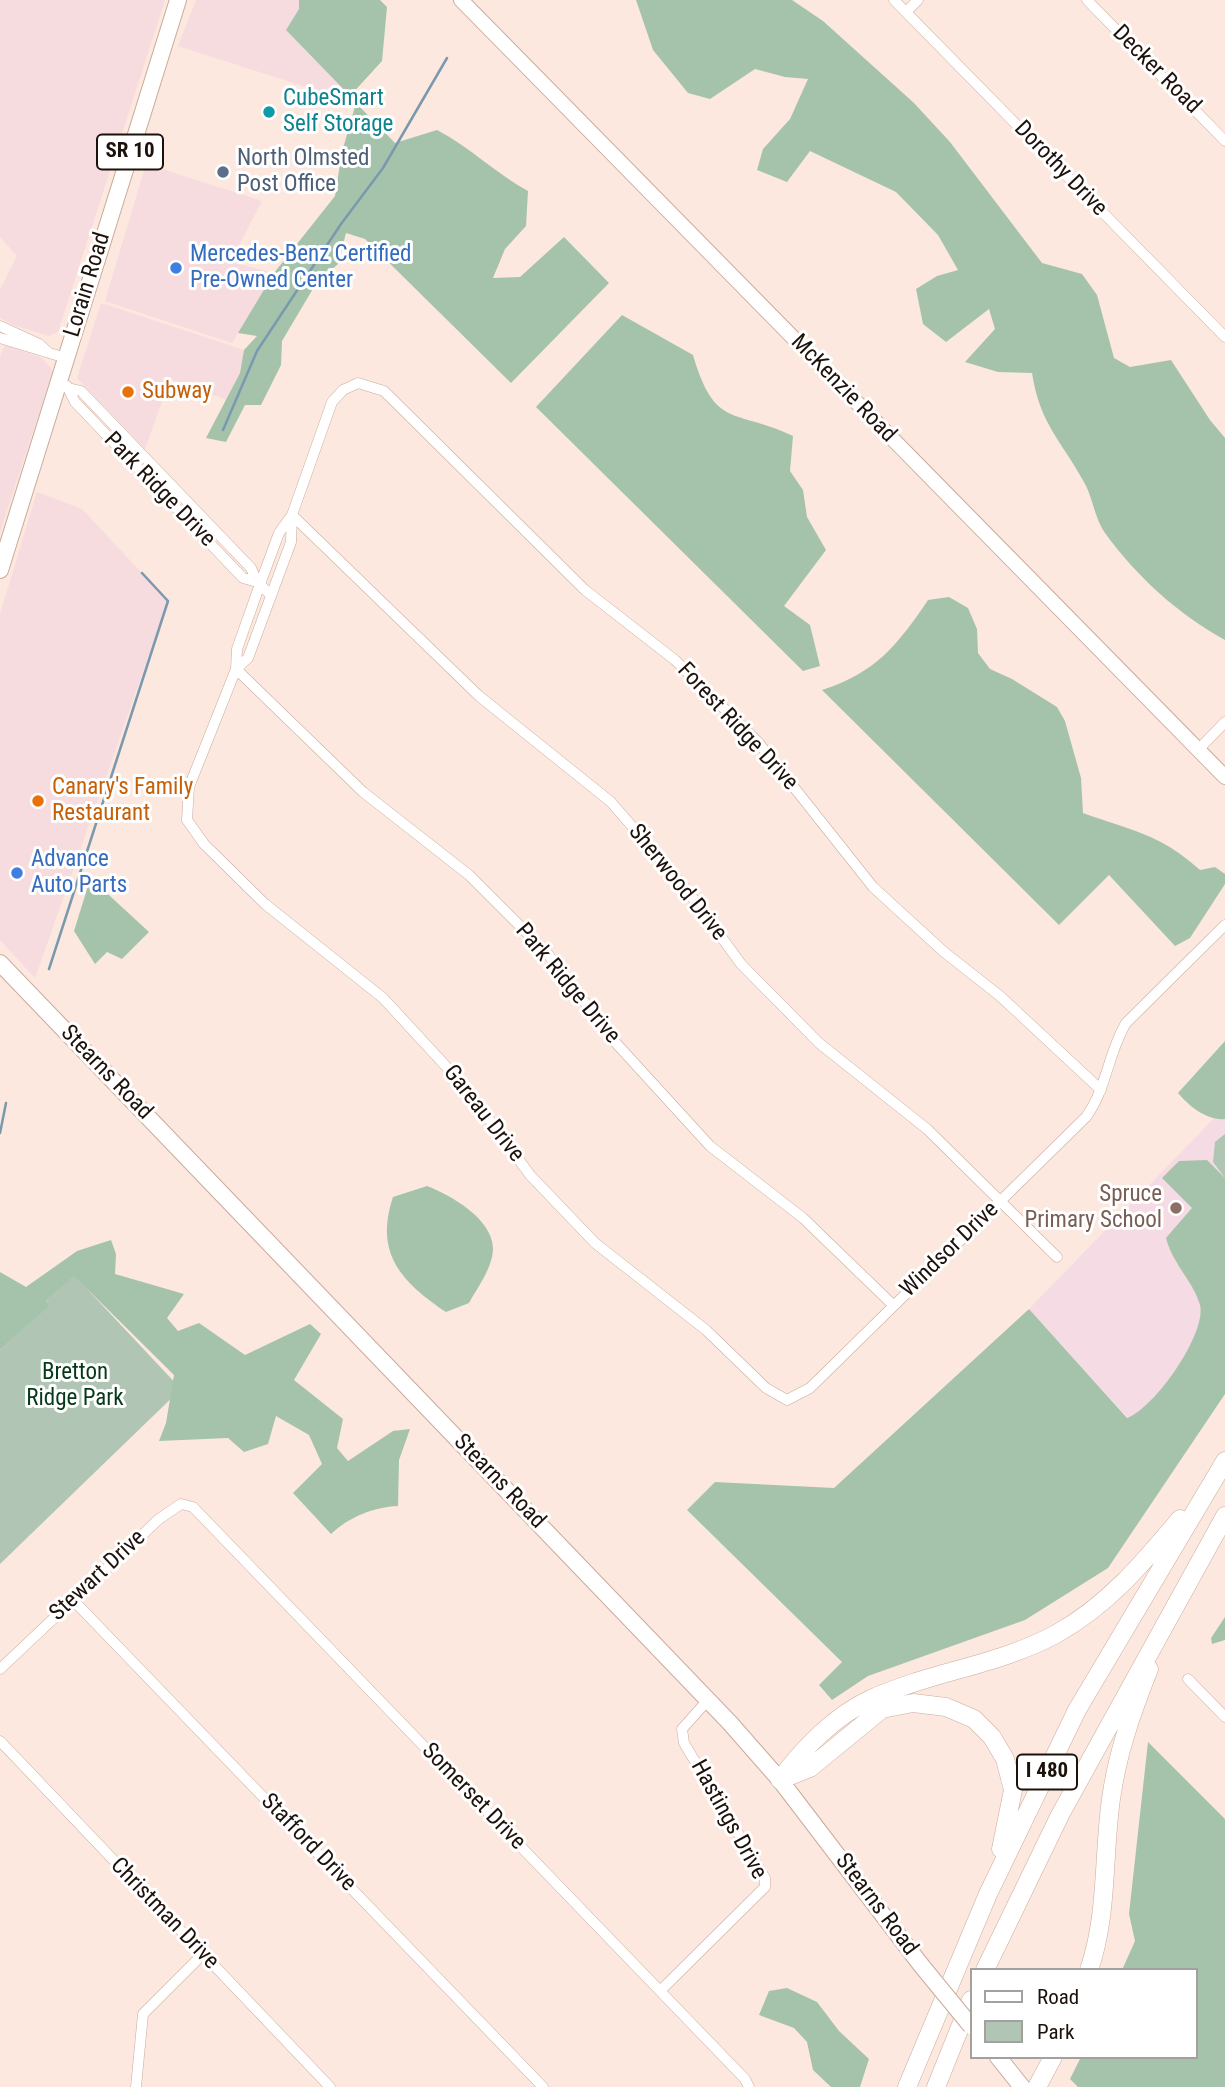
<!DOCTYPE html>
<style>
body{margin:0}
#map{position:relative;width:1225px;height:2087px;overflow:hidden;background:#fce8de;font-family:"Roboto Condensed",sans-serif}
canvas{display:block}
.legend{position:absolute;left:970px;top:1968px;width:228px;height:91px;box-sizing:border-box;background:#fff;border:2px solid #a4a09d;margin:0;padding:9px 12px;list-style:none;font-size:21px;color:#1c110b}
.legend li{display:flex;align-items:center;gap:14px;height:35px}
.legend b{width:35px;border:2px solid #a4a09d}
</style>
<div id="map">
<canvas width="1225" height="2087"></canvas>
<ul class="legend">
<li><b style="height:9px;background:#fff"></b>Road</li>
<li><b style="height:19px;background:#b0c5b4"></b>Park</li>
</ul>
</div>
<script>
const c = document.querySelector('canvas').getContext('2d');
c.lineJoin = 'round';
function fillPath(path, color) {
  c.fillStyle = color;
  c.fill(path, 'evenodd');
}
function stroke(path, color, width, dash) {
  c.strokeStyle = color;
  c.lineWidth = width;
  c.lineCap = dash ? 'butt' : 'round';
  c.setLineDash(dash || []);
  c.stroke(path);
}
function write(font, color, halo, rows, align = 'center') {
  c.font = font + ' "Roboto Condensed",sans-serif';
  c.lineWidth = 6;
  c.setLineDash([]);
  c.textBaseline = 'middle';
  c.strokeStyle = halo;
  c.fillStyle = color;
  for (const [text, x, y, turn = 0] of rows) {
    c.save();
    c.translate(x, y);
    c.rotate((+turn || 0) * Math.PI / 180);
    c.textAlign = isNaN(turn) ? turn : align;
    if (halo) c.strokeText(text, 0, 0);
    c.fillText(text, 0, 0);
    c.restore();
  }
}
fillPath(new Path2D(`
 M0,0H165L58,332L49,336L13,325L0,318V290L17,256L0,237Z
 M196,0H299V9L286,30L356,103L178,46Z
 M146,164L262,201L230,262L274,273L232,343L105,301Z
 M101,303L244,350L240,373L227,400L170,379L145,449L77,378Z
 M5,345L42,358L53,371L0,532V356Z
 M37,492L82,509L168,601L35,978L0,940V614Z`), '#f6dbdf');
fillPath(new Path2D(`
 M1225,1107V1335L1147,1439L1029,1309Z`), '#f4dbe4');
fillPath(new Path2D(`
 M1225,1134V1178L1213,1162L1215,1142Z
 M74,1275L181,1389L0,1564V1350L48,1306L46,1301Z`), '#b0c5b4');
fillPath(new Path2D(`
 M299,0H380L387,7L382,61L350,96L286,30L299,9Z
 M636,0H792L823,21L914,103L950,142L1042,263L1082,274L1097,295L1114,358L1130,367L1171,360L1210,420L1225,438V640C1178,614 1137,577 1105,533C1095,519 1093,499 1085,484C1062,441 1040,425 1032,373L998,372L965,362L995,329L989,309L946,342L923,324L916,289L937,276L958,270L938,235L896,192L810,151L787,182L757,170L763,149L790,119L808,79L785,77L755,69L710,99L688,93L653,50Z
 M356,103L395,143L437,130C470,147 495,173 528,191L526,226L505,249L493,278L520,277L564,237L609,283L511,383L365,239L346,233L338,264L317,282L282,341L281,365L261,405H245L226,442L206,438L240,373L244,350L257,336L238,333L274,273L335,196L342,152Z
 M622,315L693,355C715,430 734,408 793,436L790,471L803,490L807,517L826,550L784,606L810,625L820,666L803,671L536,407Z
 M949,597L968,608L977,629L978,653L990,669L1012,679L1057,707L1065,721L1081,778L1083,813C1132,831 1159,833 1200,870L1215,867L1225,874V884L1190,938L1175,946L1109,875L1059,925L822,690C875,673 897,646 928,600Z
 M97,884L149,932L122,959L107,952L95,964L74,931L88,886Z
 M1225,1041V1119C1207,1121 1189,1106 1178,1093Z
 M1207,1160L1225,1178V1394L1108,1568L1025,1620L868,1676L832,1700L819,1685L842,1662L687,1510L715,1482L834,1488L1029,1309L1127,1418C1155,1408 1207,1333 1200,1305C1194,1282 1173,1265 1166,1238L1192,1208L1162,1178L1179,1161Z
 M427,1186C450,1195 492,1218 493,1248C493,1267 478,1287 469,1303L446,1312C402,1282 374,1254 393,1197Z
 M111,1240L116,1254L115,1274L184,1294L167,1318L178,1331L199,1323L245,1355L310,1324L321,1334L294,1380L343,1419L337,1448L348,1461L393,1431L410,1429L399,1460L398,1506C374,1507 349,1517 331,1534L293,1493L322,1464L309,1435L276,1416L268,1444L244,1452L228,1438L159,1441L166,1423L174,1375L74,1276L46,1301L49,1306L0,1350V1272L26,1287L77,1251Z
 M1225,1617V1640L1212,1644L1211,1638Z
 M1148,1742L1225,1819V2087H1078L1070,2079L1081,2057H1195V1970H1122L1135,1941L1129,1914Z
 M787,1988L817,2002L839,2031L869,2059L860,2087H831L813,2070L807,2042L794,2028L759,2015L769,1991Z`), '#a5c3ab');
stroke(new Path2D(`
 M223,430L257,351L341,224L383,168L447,58
 M49,969L168,601L142,573
 M0,1133L6,1103`), '#7a99ae', 2.5);
const street = new Path2D(`
 M894,0L1225,337
 M1087,0L1225,141
 M906,12L918,0
 M0,326L39,344L48,352
 M0,338L66,358
 M67,386L75,402L243,578L257,582
 M68,388L81,391L251,568L257,582L271,595
 M292,515L479,696L611,802L686,889L741,964L819,1043L927,1129L1057,1257
 M236,669L363,792L469,875L547,953L615,1042L710,1146L803,1218L893,1305
 M236,669L248,658L291,542L292,516
 M1199,749L1225,722
 M1101,1090L1000,996L944,952L873,887L758,742L675,660L585,590L384,391L358,383L343,390L332,402L292,515L279,533L259,587L237,649L236,669L189,787L187,820L204,844L265,904L383,998L466,1088L530,1175L595,1243L706,1330L766,1388L787,1400L810,1388L1086,1117C1107,1088 1108,1053 1126,1023L1225,925
 M73,1600L543,2087
 M0,1669L159,1519L181,1504L193,1507L745,2079L749,2087
 M1188,1679L1225,1717
 M0,1741L330,2087
 M660,1991L765,1887V1878L684,1743L682,1729L708,1700
 M136,2087L143,2014L203,1954`);
const secondary = new Path2D(`
 M461,0L1225,777`);
const primary = new Path2D(`
 M0,570L178,0
 M0,963L730,1723L780,1780L921,1965
 M998,2057L1022,2087`);
const highway = new Path2D(`
 M780,1780C802,1749 836,1715 871,1699C930,1672 999,1665 1056,1634C1107,1606 1143,1563 1180,1519
 M780,1780L810,1768L882,1709L913,1703L946,1707L974,1719L992,1737L1005,1759L1013,1790L1001,1849
 M985,1970L1060,1815L1225,1516
 M1089,1970C1108,1915 1103,1855 1111,1799C1117,1754 1132,1712 1149,1669
 M907,2087L988,1894L1077,1710L1225,1461
 M936,2087L971,2000
 M1037,2087L1053,2057`);
stroke(street, '#caab9b', 11);
stroke(secondary, '#caab9b', 16);
stroke(primary, '#caab9b', 18);
stroke(highway, '#caab9b', 19);
stroke(street, '#fff', 10);
stroke(secondary, '#fff', 14);
stroke(primary, '#fff', 16);
stroke(highway, '#fff', 18);
const primaryBridge = new Path2D(`
 M921,1965L971,2026`);
stroke(primaryBridge, '#caab9b', 18, []);
stroke(primaryBridge, '#fff', 16);
for (const [x, y, r, color] of [
 [269,112,7,"#0f9aa8"],
 [223,172,7,"#5c6f8a"],
 [176,268,7,"#3f7fe0"],
 [128,392,7,"#e8710a"],
 [38,801,7,"#e8710a"],
 [17,873,7,"#3f7fe0"],
 [1176,1208,7,"#8d6e63"]
]) {
  const dot = new Path2D();
  dot.arc(x, y, r, 0, 2 * Math.PI);
  c.fillStyle = color;
  c.fill(dot);
  stroke(dot, '#fff', 2.5);
}
for (const [x, y, w] of [
 [130,152,66],
 [1047,1772,60]
]) {
  const box = new Path2D();
  box.roundRect(x - w / 2, y - 17.5, w, 35, 5);
  c.fillStyle = '#fff';
  c.fill(box);
  stroke(box, '#1c110b', 2);
}
write('bold 21px', '#1c110b', null, [
 ["SR 10",130,152],
 ["I 480",1047,1772]
]);
write('23px', '#1c110b', '#fff', [
 ["Decker Road",1156,70,45],
 ["Dorothy Drive",1060,169,46],
 ["Lorain Road",88,285,-73],
 ["McKenzie Road",843,389,46],
 ["Park Ridge Drive",159,490,46],
 ["Forest Ridge Drive",737,727,47],
 ["Sherwood Drive",677,883,51],
 ["Park Ridge Drive",567,984,50],
 ["Stearns Road",106,1073,46],
 ["Gareau Drive",483,1114,52],
 ["Windsor Drive",950,1250,-44],
 ["Stearns Road",499,1482,46],
 ["Stewart Drive",98,1576,-43],
 ["Somerset Drive",473,1797,46],
 ["Hastings Drive",728,1820,61],
 ["Stafford Drive",308,1843,46],
 ["Stearns Road",876,1905,53],
 ["Christman Drive",164,1914,46]
]);
write('23px', '#0d838f', '#fff', [
 ["CubeSmart",283,99],
 ["Self Storage",283,125]
], 'left');
write('23px', '#4e5e75', '#fff', [
 ["North Olmsted",237,159],
 ["Post Office",237,185]
], 'left');
write('23px', '#366cbe', '#fff', [
 ["Mercedes-Benz Certified",190,255],
 ["Pre-Owned Center",190,281],
 ["Advance",31,860],
 ["Auto Parts",31,886]
], 'left');
write('23px', '#c56008', '#fff', [
 ["Subway",142,392],
 ["Canary's Family",52,788],
 ["Restaurant",52,814]
], 'left');
write('23px', '#785e54', '#fff', [
 ["Spruce",1162,1195],
 ["Primary School",1162,1221]
], 'right');
write('23px', '#053919', '#fff', [
 ["Bretton",75,1373],
 ["Ridge Park",75,1399]
]);
</script>
